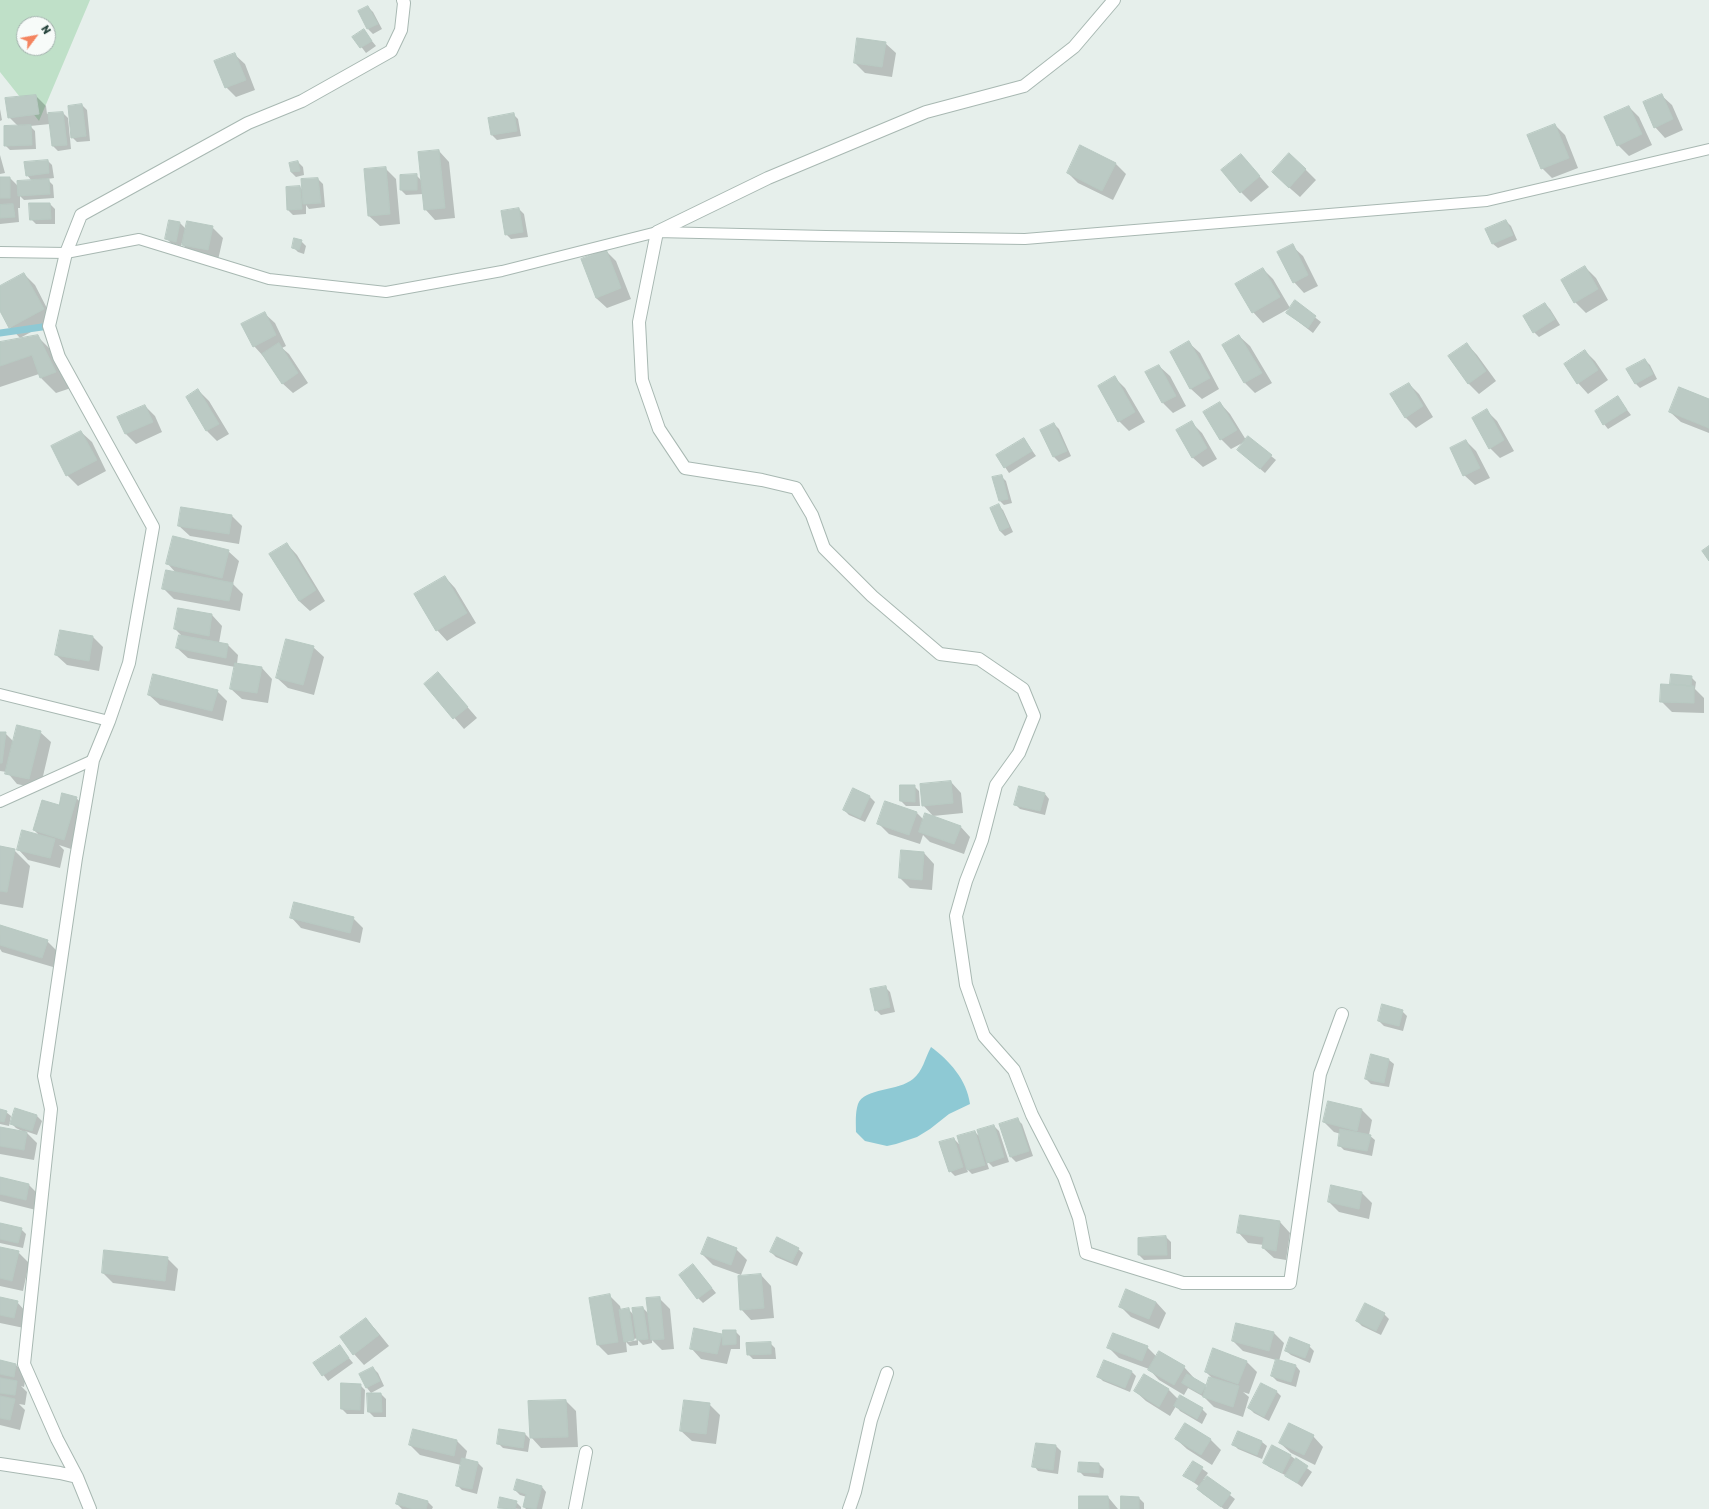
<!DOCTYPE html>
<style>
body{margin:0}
#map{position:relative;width:1709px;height:1509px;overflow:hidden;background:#e6efeb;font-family:Rubik,sans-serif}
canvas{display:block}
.north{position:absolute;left:16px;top:16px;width:40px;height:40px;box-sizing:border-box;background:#f7fbf9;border:1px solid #a3b1ad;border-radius:50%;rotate:58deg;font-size:11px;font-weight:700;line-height:16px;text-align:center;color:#24423a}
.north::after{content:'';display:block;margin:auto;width:14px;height:18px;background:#f4845f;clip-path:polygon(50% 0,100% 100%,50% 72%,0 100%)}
</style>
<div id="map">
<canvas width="1709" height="1509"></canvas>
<div class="north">N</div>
</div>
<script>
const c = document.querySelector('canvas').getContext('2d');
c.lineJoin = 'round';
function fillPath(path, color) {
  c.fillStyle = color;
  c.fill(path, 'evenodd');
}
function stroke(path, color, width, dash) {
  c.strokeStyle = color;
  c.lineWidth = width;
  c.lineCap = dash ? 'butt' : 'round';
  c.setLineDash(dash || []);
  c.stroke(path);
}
fillPath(new Path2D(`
 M0,0H90L39,121L0,72ZM24,24H48V48H24Z`), '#bfe0c8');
fillPath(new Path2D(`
 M931,1047C949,1060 967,1080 970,1104L949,1114L930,1129L917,1137L896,1144L887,1146L865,1141L856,1132C856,1123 855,1113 858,1104C864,1088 899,1091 913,1079C923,1071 925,1058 931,1047Z`), '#8ec9d4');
fillPath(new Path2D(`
 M368,7L373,12L382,29L373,34L368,29Z
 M363,30L376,46L366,53L354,37Z
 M885,43L896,53L892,77L865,73L855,63Z
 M234,54L245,64L255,90L236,97L226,87Z
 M1661,95L1672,105L1683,130L1665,138L1655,127Z
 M36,96L46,106L47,114L63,113L68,118L71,149L58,151L53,146L50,124L30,126L35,131L36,149L10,150L5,145L18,126L9,117Z
 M82,105L87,110L90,141L77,142L72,137Z
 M1629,107L1639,117L1652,145L1629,156L1618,145Z
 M0,109L2,120L0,121Z
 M513,114L518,119L521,136L497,140L492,135Z
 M1555,125L1565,135L1578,168L1552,178L1542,168Z
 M439,151L449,162L455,218L435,220L425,209L423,194L406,195L401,190L416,175L422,181Z
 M0,155L5,173L0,174Z
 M1241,155L1269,187L1251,202L1241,192Z
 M48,161L52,165L54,178L47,179L53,185L54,198L24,200L20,196V208H18L19,222L0,224V178H10L19,187L32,181L27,175Z
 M298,162L303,167L304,175L296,177L291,172Z
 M1116,164L1126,174L1113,200L1078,183L1068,173Z
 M385,168L396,179L400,224L380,226L369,216L365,170Z
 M1305,169L1316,180L1300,197L1284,183Z
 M318,179L323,184L325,207L309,209L306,205V214L293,215L288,210L287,188L300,187L303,190Z
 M50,204L55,209V224H36L31,219Z
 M519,209L524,214L528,237L511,239L506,234Z
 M1506,221L1511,226L1517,240L1498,248L1493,244Z
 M180,223L186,229L212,227L223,238L218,260L193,255L181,243V246L171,243L166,238Z
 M301,241L306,246L304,254L298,252L293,247Z
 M1292,246L1303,256L1318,286L1304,293L1294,282Z
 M606,251L616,261L631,299L607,308L596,298Z
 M1585,267L1596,278L1608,300L1586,313L1575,302Z
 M1263,269L1273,279L1290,308L1263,323L1253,312L1236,284Z
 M24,274L35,285L53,320L20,338L10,327L0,309V287Z
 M1295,302L1321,322L1313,333L1287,313Z
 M1545,304L1550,309L1560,325L1539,337L1534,332Z
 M264,313L275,323L286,346L282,348L289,354L308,383L293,393L282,383L264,357L254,346Z
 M37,336L53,352L71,388L56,393L40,377L39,374L0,387V343Z
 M1239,336L1250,346L1272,383L1255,393L1245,383L1223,346Z
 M1189,343L1200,353L1219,389L1202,399L1191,389L1171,353Z
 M1467,344L1477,355L1496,381L1479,394L1468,383Z
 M1585,351L1595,361L1608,380L1588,394L1578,383L1565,364Z
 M1645,360L1650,365L1657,379L1640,388L1636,384Z
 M1159,366L1170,376L1186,406L1173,413L1163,403Z
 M1114,377L1125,388L1145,422L1129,431L1119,421Z
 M1409,384L1419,394L1433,417L1416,428L1405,417Z
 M198,390L209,401L229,434L217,441L207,431L187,397Z
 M1618,398L1631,415L1608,429L1604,424Z
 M1709,400V433L1681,422L1670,412Z
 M1220,403L1230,414L1246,440L1271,456L1276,460L1265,473L1238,450L1246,441L1231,449L1221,439Z
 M145,406L155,416L162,432L136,444L125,433Z
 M1487,411L1497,421L1514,451L1500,458L1490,448Z
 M1191,422L1202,433L1217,459L1203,467L1192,457Z
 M1054,424L1059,429L1071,456L1059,462L1054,457L1041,430Z
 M81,432L92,442L106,471L78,486L67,475Z
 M1024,439L1036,456L1009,473L997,455Z
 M1466,441L1476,451L1490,478L1475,485L1464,475Z
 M1001,476L1006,481L1012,503L1004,505L999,500Z
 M998,505L1003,510L1013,532L1005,536L1000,531L991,509Z
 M231,515L242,526L239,544L190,536L179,526Z
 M287,544L297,555L325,601L310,611L299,601Z
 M228,551L239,561L233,584L243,594L240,611L174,599L164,589L177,574L167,563Z
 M445,577L455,588L476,623L447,641L437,630L416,595Z
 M179,609L212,615L222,626L219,643L228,645L238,655L237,664L262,668L272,679L268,703L242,699L231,689L235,667L188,658L177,648L183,637L175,629Z
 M93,637L103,647L99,671L67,665L56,655Z
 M313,647L324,657L314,695L288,688L277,678Z
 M438,673L477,718L464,729L425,684Z
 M1691,677L1696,682L1695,689L1704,698V713L1672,712L1661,701L1674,686L1671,683Z
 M217,691L227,701L223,721L160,705L149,695Z
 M40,732L51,742L40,789L17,784L7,772L0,771V733H5L14,742Z
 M951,782L961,793L963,813L933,816L923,805Z
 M914,786L919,791L920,806H906L901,801Z
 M853,790L870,797L875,802L865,822L849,815L844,810Z
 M1045,794L1049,799L1045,815L1020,809L1015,804Z
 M76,798L87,808L74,850L59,845L64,850L60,868L28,860L18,849L40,836L34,830L59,806Z
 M917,813L924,820L960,826L970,837L964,854L930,842L923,835L920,844L889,834L879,824Z
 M0,847L14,850L30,866L23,908L0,904Z
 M924,853L934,864L932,890L910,888L900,878Z
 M291,917L353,918L363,928L360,943L301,928Z
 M0,926L47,941L58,952L53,967L2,952L0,949Z
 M885,987L890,992L895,1012L881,1015L876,1010Z
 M1402,1011L1407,1016L1403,1031L1384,1026L1379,1021Z
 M1389,1060L1394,1064L1389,1087L1371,1084L1366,1079Z
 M1328,1102L1362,1110L1372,1120L1369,1135L1375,1140L1372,1156L1344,1150L1339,1145L1341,1134L1334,1132L1324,1122Z
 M16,1109L37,1116L42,1121L37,1135L25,1131L37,1143L34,1160L0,1154V1128L24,1132L16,1128L11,1123Z
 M0,1110L6,1112L11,1116L9,1126L0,1124Z
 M1017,1119L1022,1124L1033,1156L1016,1162L1011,1157Z
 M994,1126L999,1131L1009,1162L993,1167L986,1160L989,1169L972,1174L966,1168L968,1172L955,1176L950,1171L954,1139L961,1146L975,1132L980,1137Z
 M0,1178L29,1185L39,1195L36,1210L0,1201Z
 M1332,1186L1362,1193L1372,1203L1369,1219L1339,1212L1329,1202Z
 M1280,1222L1290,1233L1286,1260L1274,1258L1263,1248L1264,1245L1248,1243L1238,1232Z
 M0,1224L21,1229L26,1234L23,1248L0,1243Z
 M1166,1237L1171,1242V1259L1144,1260L1139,1255Z
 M0,1248L18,1252L29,1263L23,1291L0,1286Z
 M736,1249L747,1260L741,1275L713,1265L702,1254Z
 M798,1249L803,1253L797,1266L776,1257L771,1252Z
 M167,1258L178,1269L175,1291L113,1283L103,1273Z
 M698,1271L716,1293L703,1303L698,1298Z
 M761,1275L771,1286L774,1318L751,1320L741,1309Z
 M609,1295L620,1306L621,1310L628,1309L635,1316L643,1308L649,1314L659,1298L670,1309L674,1349L662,1350L652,1340V1343L643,1345L638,1340L639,1338L628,1340V1342L638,1340V1345L630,1346L626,1342L627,1352L608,1355L598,1345Z
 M0,1298L17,1302L27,1313L24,1328L0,1323Z
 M1156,1302L1166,1313L1159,1329L1131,1317L1120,1306Z
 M1384,1314L1389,1319L1381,1335L1362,1326L1357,1321Z
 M366,1319L376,1330L389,1346L364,1365L354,1354Z
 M735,1331L740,1336V1349H731L727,1364L701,1359L691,1348L721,1335L724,1338Z
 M1274,1333L1284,1343L1279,1361L1296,1366L1300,1371L1296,1387L1277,1381L1272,1376L1276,1360L1243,1351L1233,1341Z
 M770,1343L775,1348L776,1359H753L748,1354Z
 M1309,1346L1314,1351L1310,1363L1291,1355L1286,1351Z
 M340,1347L353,1363L328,1381L315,1364Z
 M1108,1347H1147L1157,1357L1184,1367L1194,1378L1193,1379L1207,1388L1213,1379L1206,1372L1246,1361L1257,1372L1249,1394L1243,1392L1249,1397L1243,1417L1214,1407L1204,1397L1188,1388L1184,1395L1159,1380L1149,1369L1119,1358Z
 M0,1361L16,1365L26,1375L24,1387L21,1386L27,1392L25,1405L19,1404L25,1410L20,1430L0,1425Z
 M373,1368L378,1373L384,1386L371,1393L367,1388L360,1375Z
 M1131,1371L1136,1376L1130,1392L1103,1381L1098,1376Z
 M1144,1375L1169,1390L1179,1400L1202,1409L1207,1414L1202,1424L1180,1411L1176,1406L1170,1416L1146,1401L1135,1391Z
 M360,1385L365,1390L364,1414H347L342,1409Z
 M1276,1391L1281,1396L1269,1421L1254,1413L1249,1408Z
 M368,1394H381L386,1399V1417H374L369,1412Z
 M566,1401L576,1411L578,1447L541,1448L531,1437L529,1402Z
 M709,1404L720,1415L716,1444L692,1441L681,1431Z
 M1186,1424L1211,1440L1221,1450L1212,1465L1187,1449L1176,1439Z
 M414,1430L457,1441L467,1451L465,1460L478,1463L483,1468L477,1494L462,1490L457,1485L461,1465L420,1455L410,1445Z
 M525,1434L530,1439L528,1452L503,1448L498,1443Z
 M1313,1436L1323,1447L1315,1465L1291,1453L1280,1443Z
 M1262,1442L1267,1446L1262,1459L1238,1449L1233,1444Z
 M1037,1444L1056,1446L1061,1451L1058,1474L1038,1471L1034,1466Z
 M1273,1446L1291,1456L1312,1472L1302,1487L1287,1476L1269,1467L1264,1462Z
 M1193,1462L1208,1473L1203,1480H1205L1207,1477L1235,1499L1228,1509H1224L1203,1494L1198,1489L1200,1487L1185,1476Z
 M1099,1464L1104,1469L1103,1478L1084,1476L1079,1471Z
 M542,1487L546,1492L542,1509H526L524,1507L527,1497L520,1495L515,1490Z
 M1108,1497L1118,1509H1080Z
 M1139,1498L1144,1503V1509H1122Z
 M428,1502L433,1507L432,1509H402L397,1504Z
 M516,1502L521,1507V1509L499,1508Z`), '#0003');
stroke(new Path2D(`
 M0,333L49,326`), '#8ec9d4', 7);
const building = new Path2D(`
 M368,6L378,24L367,29L358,11Z
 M364,29L372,41L360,48L352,37Z
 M857,38L886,42L882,67L854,63Z
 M235,53L246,80L225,88L214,61Z
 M1662,94L1673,119L1654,128L1643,102Z
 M36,95L39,114L8,118L5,98Z
 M82,104L86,136L71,138L68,106Z
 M1629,106L1642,134L1617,146L1604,117Z
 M63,112L67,145L52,146L48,113Z
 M514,113L517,131L491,135L488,118Z
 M1555,124L1569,158L1541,169L1527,135Z
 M31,125L32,145L4,146V126Z
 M1080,145L1116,163L1102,191L1067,173Z
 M439,150L445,208L424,210L418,152Z
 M1289,153L1306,169L1289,188L1272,172Z
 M1241,154L1260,176L1240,193L1221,170Z
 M48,160L49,173L26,176L24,162Z
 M298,161L300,171L291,172L289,163Z
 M386,167L390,214L368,216L364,169Z
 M417,174V190H400V175Z
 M0,177H10V198H0Z
 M318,178L321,203L303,204L301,179Z
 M49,179L50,194L18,196L17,181Z
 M300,186L302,209L287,210L286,187Z
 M29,203H50L51,219L30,220Z
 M13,204L15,217L0,218V205Z
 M519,208L523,232L505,235L501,211Z
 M169,220L180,222L176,242L165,239Z
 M1506,220L1513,235L1492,244L1485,229Z
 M187,221L213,226L208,250L182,245Z
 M294,238L302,240L299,250L292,248Z
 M1293,244L1308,275L1293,283L1277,252Z
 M606,249L621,288L596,298L581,259Z
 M1585,266L1598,289L1574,303L1561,280Z
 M1263,268L1280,297L1252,313L1235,284Z
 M24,273L44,309L9,328L0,311V286Z
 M1295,300L1316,316L1308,328L1286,313Z
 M1545,303L1555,319L1533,333L1523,316Z
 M265,312L276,335L253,347L241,324Z
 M38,335L56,372L40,378L32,355L0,366V342Z
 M1239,335L1262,373L1244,383L1222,345Z
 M1189,341L1210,378L1190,389L1170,352Z
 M279,343L298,373L282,384L262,354Z
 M1467,343L1486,371L1468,384L1448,356Z
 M1585,350L1598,370L1577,384L1564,364Z
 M1645,359L1653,374L1635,384L1626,369Z
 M1159,365L1176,396L1162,403L1145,372Z
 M1115,376L1135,412L1118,422L1098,386Z
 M1409,383L1423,406L1405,418L1390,394Z
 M1679,387L1709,399V428L1669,412Z
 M198,389L219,424L206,431L186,397Z
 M1618,396L1627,410L1603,425L1595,411Z
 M1220,402L1237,430L1220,440L1203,412Z
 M145,405L153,422L125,434L117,417Z
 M1487,409L1504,440L1489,449L1472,418Z
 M1192,421L1207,448L1192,458L1176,430Z
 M1054,423L1067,451L1053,457L1040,430Z
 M81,431L97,460L66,476L51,446Z
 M1248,436L1272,455L1260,469L1237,450Z
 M1024,438L1032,451L1004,468L996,455Z
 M1466,440L1480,468L1463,476L1450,448Z
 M1002,475L1008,499L999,501L992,477Z
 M999,504L1009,527L1000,531L990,508Z
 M181,507L232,515L229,534L178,526Z
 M173,536L229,550L222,578L166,564Z
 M287,543L316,590L299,601L269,554Z
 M1709,546V561L1702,551Z
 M166,570L233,583L229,601L162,589Z
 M445,576L467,613L436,631L414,594Z
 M178,608L212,614L209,636L174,629Z
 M60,630L93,636L89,661L55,655Z
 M179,635L228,644L226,658L176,648Z
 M286,639L314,646L303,685L276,678Z
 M235,663L262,667L257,693L230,689Z
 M438,672L468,707L453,719L424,684Z
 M153,674L218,690L212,711L148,695Z
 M1671,674L1692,676L1691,686L1670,684Z
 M1661,684L1694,686V703L1660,702Z
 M17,725L41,731L29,779L5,774Z
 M0,732H6L2,763H0Z
 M951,781L953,803L922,806L920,784Z
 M900,785H915V802L900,801Z
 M1019,786L1045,793L1040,811L1014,805Z
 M853,788L870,796L860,818L843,810Z
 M62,793L77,797L64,840L33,830L42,800L59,805Z
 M885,801L917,812L909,835L877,824Z
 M925,813L961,826L954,844L919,832Z
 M22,830L55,839L50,858L17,850Z
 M0,846L15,849L7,892L0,891Z
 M901,850L924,852L922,880L899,878Z
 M294,902L354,917L350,933L290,918Z
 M0,925L48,940L42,958L0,945Z
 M886,986L890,1007L875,1011L870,989Z
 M1382,1004L1403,1010L1399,1026L1378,1021Z
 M1371,1054L1389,1059L1384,1083L1365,1079Z
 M1328,1101L1362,1109L1357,1131L1323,1122Z
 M15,1108L37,1115L32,1131L10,1124Z
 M0,1109L7,1111L4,1122L0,1121Z
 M1018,1118L1029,1151L1010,1157L999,1124Z
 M994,1125L1004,1157L987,1163L977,1130Z
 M0,1127L27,1132L24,1150L0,1146Z
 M1340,1129L1371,1135L1367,1151L1338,1146Z
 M975,1131L985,1165L967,1170L957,1136Z
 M954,1138L963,1167L949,1172L939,1142Z
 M0,1177L29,1184L26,1200L0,1194Z
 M1331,1185L1362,1192L1359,1209L1328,1202Z
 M1240,1215L1280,1221L1276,1251L1262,1248L1264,1237L1237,1233Z
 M0,1223L22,1228L18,1243L0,1239Z
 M1166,1236L1167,1255H1138V1238Z
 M708,1237L737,1248L731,1265L701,1254Z
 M777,1237L799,1248L792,1262L770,1252Z
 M0,1247L19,1251L12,1281L0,1278Z
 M104,1250L168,1257L165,1281L102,1273Z
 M693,1264L712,1288L697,1299L679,1275Z
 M761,1274L764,1308L740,1310L738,1276Z
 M1126,1289L1156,1302L1149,1319L1119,1307Z
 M610,1294L618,1342L597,1345L589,1298Z
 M0,1297L18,1301L14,1318L0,1315Z
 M660,1297L664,1339L651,1340L646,1298Z
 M1365,1303L1385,1313L1376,1331L1356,1321Z
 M643,1307L648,1339L637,1340L632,1308Z
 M629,1308L634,1340L624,1342L619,1310Z
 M366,1318L379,1335L353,1355L340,1337Z
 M1236,1323L1274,1332L1269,1351L1232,1341Z
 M694,1328L722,1334L717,1354L690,1349Z
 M723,1330H736V1344L723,1345Z
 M1113,1333L1148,1346L1142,1361L1107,1348Z
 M1290,1337L1310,1345L1305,1358L1285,1351Z
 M771,1342V1354L747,1355L746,1343Z
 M340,1345L349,1358L322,1376L313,1363Z
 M1213,1348L1247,1361L1238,1384L1205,1372Z
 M1159,1351L1185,1366L1174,1385L1148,1370Z
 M1276,1359L1296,1365L1291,1382L1271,1376Z
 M0,1360L16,1364L14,1377L0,1374Z
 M1104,1360L1132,1371L1125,1388L1097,1377Z
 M373,1367L380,1381L366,1388L359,1374Z
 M1144,1374L1169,1389L1159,1407L1134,1391Z
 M1187,1374L1206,1385L1201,1394L1182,1383Z
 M1209,1377L1239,1386L1233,1407L1203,1397Z
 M0,1378L17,1381L15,1395L0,1393Z
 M341,1383L361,1384L360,1410L341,1409Z
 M1261,1383L1277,1391L1264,1417L1248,1408Z
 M367,1393H381L382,1412H368Z
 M1180,1395L1203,1408L1197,1419L1174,1406Z
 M0,1396L15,1399L10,1420L0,1418Z
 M566,1400L568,1437L530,1438L528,1401Z
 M684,1400L710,1403L706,1434L680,1431Z
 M1185,1423L1211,1439L1201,1455L1175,1439Z
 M1289,1423L1314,1435L1304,1455L1279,1443Z
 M413,1429L457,1440L454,1456L409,1445Z
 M499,1429L525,1433L523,1448L497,1444Z
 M1238,1431L1262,1441L1257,1455L1232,1445Z
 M1036,1443L1056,1445L1053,1470L1032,1467Z
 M1272,1445L1291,1455L1282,1473L1263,1463Z
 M462,1458L478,1462L472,1489L456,1486Z
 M1296,1458L1308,1466L1297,1483L1285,1476Z
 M1193,1461L1203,1467L1194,1482L1183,1476Z
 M1079,1462L1099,1463V1473L1078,1472Z
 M1207,1476L1231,1493L1221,1507L1197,1489Z
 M517,1479L542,1486L536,1509L523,1507L526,1494L514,1490Z
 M399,1493L428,1501L426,1509H413L396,1504Z
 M1079,1496H1108L1109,1509H1079Z
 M1121,1496L1139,1497V1509H1121Z
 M500,1497L517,1501L515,1509L498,1508Z`);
fillPath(building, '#bbcac4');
stroke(building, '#b8c9c2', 1);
const service = new Path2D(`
 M0,252L66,253L139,239L269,279L386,292L502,271L657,232L826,236L1025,239L1487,201L1709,149
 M0,694L109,721
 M0,802L93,760`);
const minor = new Path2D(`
 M1114,0L1074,47L1024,86L926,112L768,178L657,232L639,322L642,380L659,429L685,468L762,480L796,488L812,515L824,548L872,596L940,654L979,659L1023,689L1034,716L1019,753L996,785L982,840L966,881L956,916L966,985L984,1036L1014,1070L1032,1115L1064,1177L1079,1218L1086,1253L1183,1283H1290L1320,1074L1342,1014
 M0,1464L60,1473L77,1477
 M90,1509L77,1477L57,1439L24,1364L51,1109L44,1076L76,858L93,760L109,721L129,663L153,527L59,357L49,326L66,253L81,215L248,123L302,101L391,51L401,30L404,3L403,0
 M575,1509L586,1452
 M849,1509L855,1492L871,1420L887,1373`);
stroke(service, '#a8b8b2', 12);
stroke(minor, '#a8b8b2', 14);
stroke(service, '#fff', 10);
stroke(minor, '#fff', 12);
</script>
